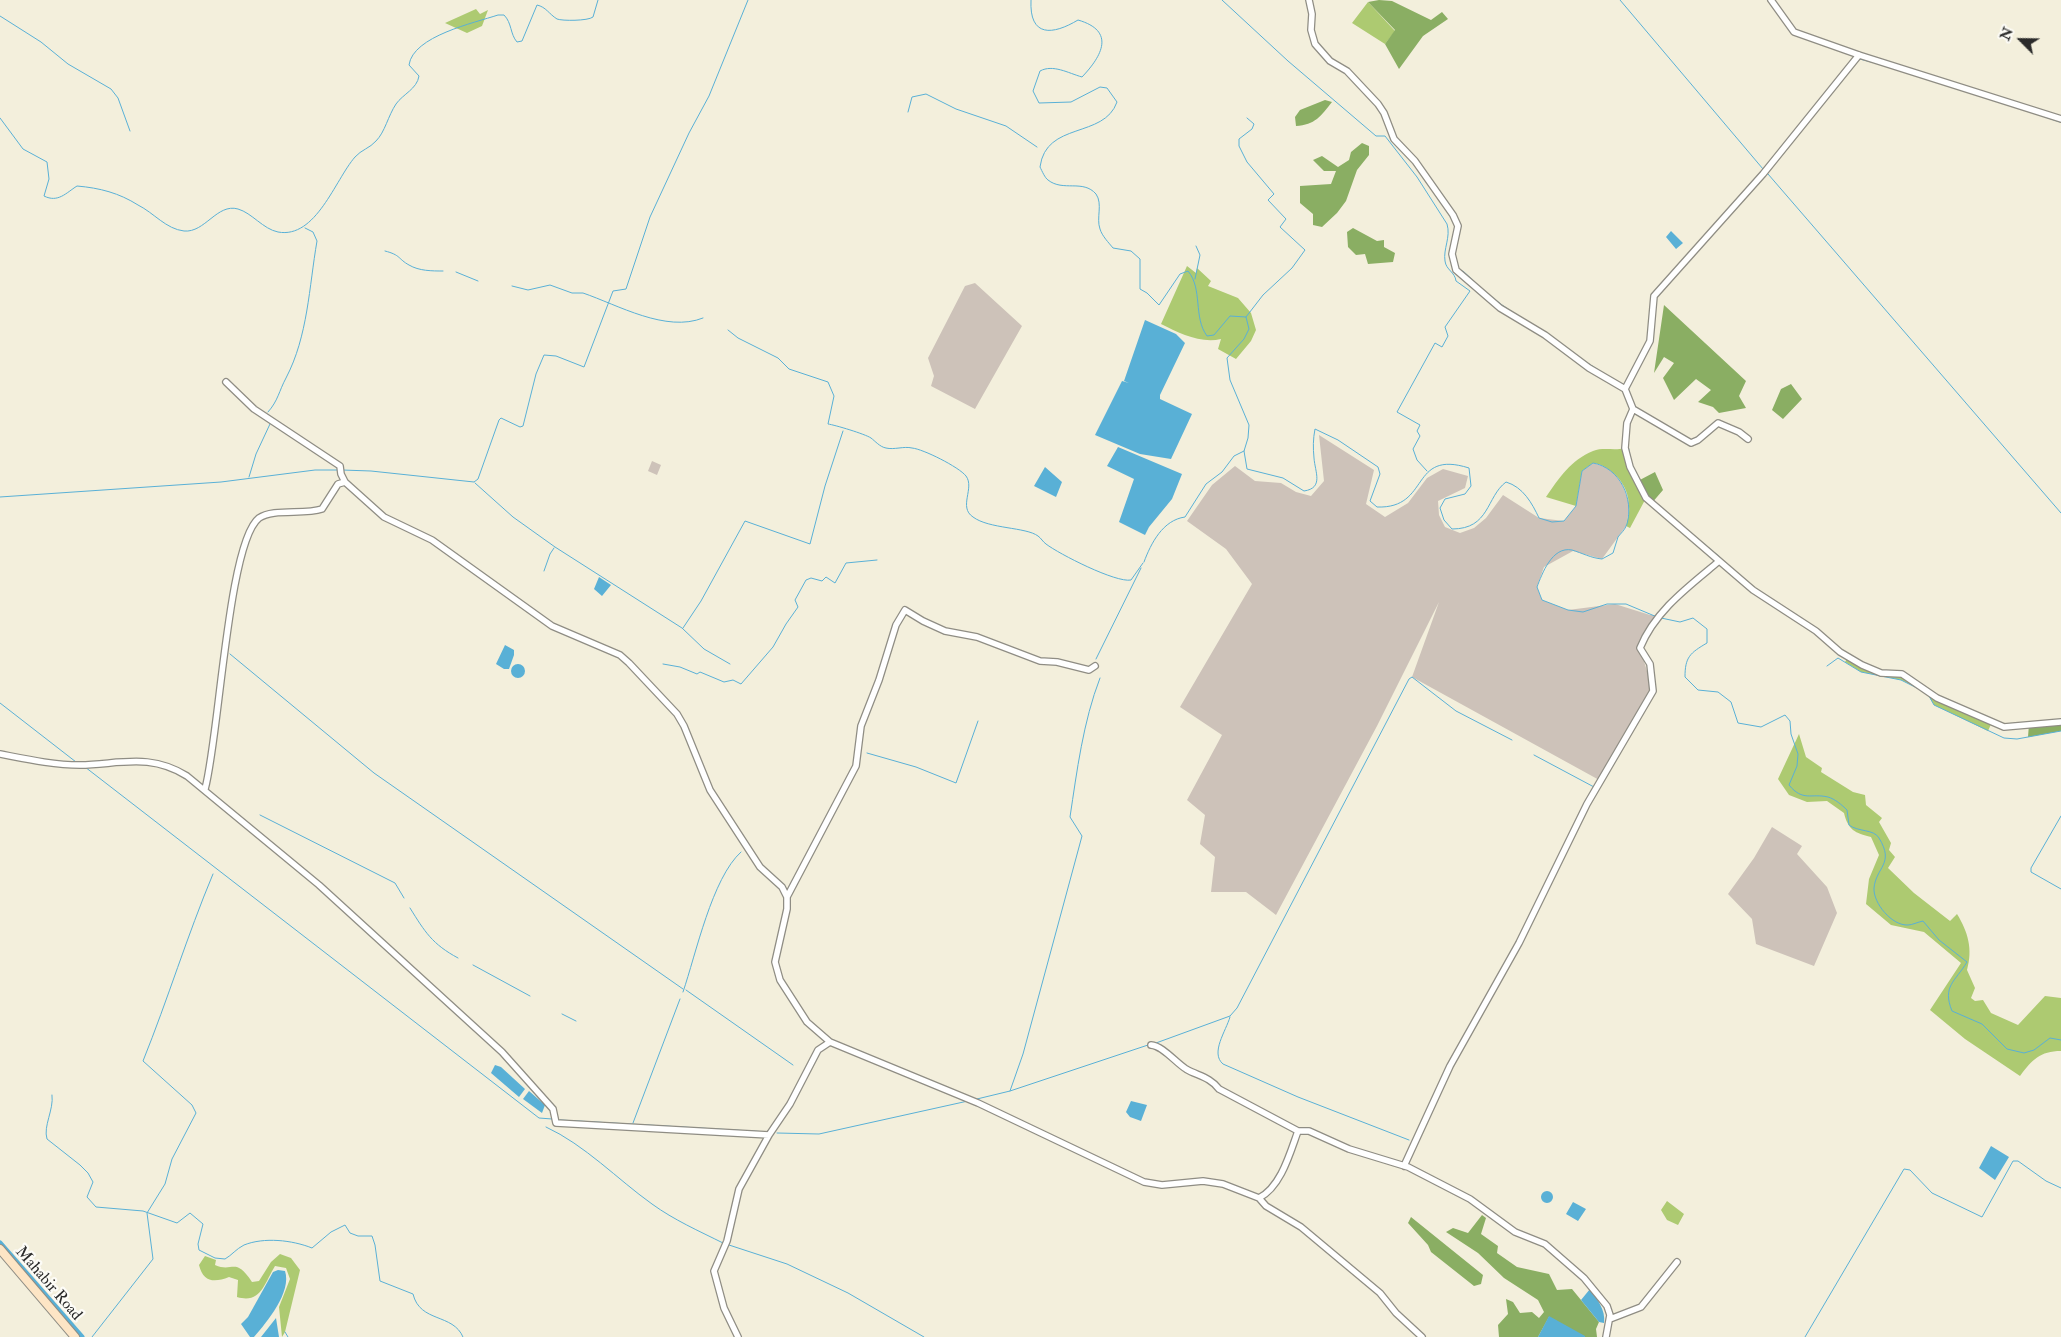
<!DOCTYPE html>
<style>
body{margin:0}
#map{position:relative;width:2061px;height:1337px;overflow:hidden;background:#f3efdc;font-family:"IM FELL Double Pica",serif}
canvas{display:block}
.north{position:absolute;left:1996px;top:15px;width:50px;height:50px;-webkit-text-stroke:4px #fdfcf7;paint-order:stroke;rotate:293deg;font-size:14px;font-weight:700;line-height:20px;text-align:center;color:#2b2b2b}
.north::after{content:'';display:block;margin:auto;width:18px;height:22px;background:#2b2b2b;clip-path:polygon(50% 0,100% 100%,50% 72%,0 100%)}
</style>
<div id="map">
<canvas width="2061" height="1337"></canvas>
<div class="north">N</div>
</div>
<script>
const c = document.querySelector('canvas').getContext('2d');
c.lineJoin = 'round';
function fillPath(path, color) {
  c.fillStyle = color;
  c.fill(path, 'evenodd');
}
function stroke(path, color, width, dash) {
  c.strokeStyle = color;
  c.lineWidth = width;
  c.lineCap = dash ? 'butt' : 'round';
  c.setLineDash(dash || []);
  c.stroke(path);
}
function write(font, color, halo, rows, align = 'center') {
  c.font = font + ' "IM FELL Double Pica",serif';
  c.lineWidth = 4.5;
  c.setLineDash([]);
  c.textBaseline = 'middle';
  c.strokeStyle = halo;
  c.fillStyle = color;
  for (const [text, x, y, turn = 0] of rows) {
    c.save();
    c.translate(x, y);
    c.rotate((+turn || 0) * Math.PI / 180);
    c.textAlign = isNaN(turn) ? turn : align;
    if (halo) c.strokeText(text, 0, 0);
    c.fillText(text, 0, 0);
    c.restore();
  }
}
fillPath(new Path2D(`
 M975,283L1022,326L975,409L931,386L934,376L928,358L965,286Z
 M1319,435L1374,470L1366,504L1385,517L1408,503L1427,478L1443,469L1468,476L1465,488L1438,501L1439,515L1445,527L1460,533L1474,528L1486,518L1503,495L1539,518L1564,521L1576,506L1582,471L1593,463L1611,469L1622,484L1630,505L1626,526L1602,559L1573,551L1544,567L1537,587L1542,600L1568,610L1615,604L1650,615H1660L1640,648L1653,691L1601,781L1412,677L1439,602L1377,726L1276,915L1246,892H1211L1215,857L1200,844L1205,815L1187,800L1222,735L1180,707L1252,584L1226,549L1187,521L1212,485L1235,466L1255,481L1281,483L1296,492L1311,496L1324,481Z
 M652,461L661,465L657,475L648,471Z
 M1772,827L1802,846L1797,854L1827,887L1837,913L1814,966L1756,944L1752,919L1728,894L1754,858Z`), '#cdc2b9');
fillPath(new Path2D(`
 M1368,2L1395,31L1385,44L1352,23Z
 M476,9L480,14L488,10L482,26L467,33L445,23Z
 M1187,266L1196,273L1197,268L1211,281L1208,286L1238,298L1251,313L1256,330L1251,341L1236,359L1218,349L1221,339C1201,344 1179,333 1161,324Z
 M1625,448L1646,498L1630,528L1626,526C1627,520 1630,513 1629,506C1629,485 1612,466 1593,463L1582,471L1576,506L1546,497C1559,478 1571,460 1593,451C1603,447 1615,451 1625,448Z
 M1848,657L1871,670L1902,674L1937,698L1992,722L1988,731L1934,705L1928,695L1918,688L1901,680L1861,672L1845,662Z
 M1799,734L1806,757L1822,768L1821,772L1853,792L1865,795L1866,805L1882,818L1879,822L1891,843L1889,850L1895,857L1888,868L1914,893L1950,921L1957,914C1968,932 1973,949 1967,970L1975,988L1971,998L1975,1001L1983,1000L1991,1013L2018,1025L2045,996L2061,998V1051C2040,1051 2032,1060 2020,1076L1965,1039L1930,1010L1961,963L1924,932L1891,925L1866,904L1869,879L1879,855L1871,837C1855,833 1848,830 1844,813L1827,801L1807,802L1789,795L1778,779Z
 M1667,1201L1684,1214L1678,1225L1667,1220L1661,1210Z
 M280,1254L291,1258L300,1270L285,1332L282,1337L279,1307L290,1279L286,1268L275,1266C264,1284 261,1304 237,1297L238,1280L229,1277C214,1283 203,1282 199,1265L205,1256L216,1260L215,1265C233,1273 235,1256 252,1282L259,1281L271,1262Z`), '#adca71');
fillPath(new Path2D(`
 M1379,0L1392,1L1431,20L1442,12L1448,19L1423,36L1399,69L1385,44L1395,30L1368,2Z
 M1325,100L1332,102C1321,116 1315,125 1296,126L1295,117L1300,110Z
 M1362,143L1369,146V155L1357,170L1346,201L1337,213L1322,227L1313,225V214L1300,203V186L1331,184L1336,171H1324L1313,160L1322,156L1338,167L1349,160L1351,152Z
 M1353,228L1377,241L1384,240V247L1395,253L1393,262L1368,264L1365,254L1356,255L1348,247L1347,232Z
 M1664,305L1746,381L1739,396L1746,408L1719,413L1713,407L1698,402L1711,390L1696,379L1674,400L1663,378L1674,363L1664,357L1654,373Z
 M1791,384L1802,399L1783,419L1772,410L1781,389Z
 M1655,472L1663,490L1651,504L1636,482Z
 M2061,722V731L2028,737L2029,724Z
 M1482,1215L1486,1218L1481,1234L1498,1246L1497,1253L1517,1267L1549,1274L1557,1290L1572,1289L1599,1322L1596,1329L1597,1337H1585L1549,1317L1538,1337H1499L1498,1325L1508,1314L1506,1299L1513,1302L1520,1313L1532,1312L1539,1318L1544,1312L1538,1300L1504,1278L1478,1253L1446,1232L1453,1228L1468,1233Z
 M1411,1217L1483,1275L1481,1284L1474,1286L1431,1252L1428,1245L1408,1223Z`), '#8aae63');
fillPath(new Path2D(`
 M1671,231L1683,243L1676,249L1666,237Z
 M1145,320L1176,334L1185,343L1160,395V399L1192,414L1171,459L1140,454L1095,435L1122,381L1129,383L1124,381Z
 M1118,447L1182,474L1172,499L1149,527L1145,535L1119,522L1134,479L1107,466Z
 M1045,467L1062,482L1056,497L1034,486Z
 M599,577L611,585L602,596L594,589Z
 M505,645L514,650V655L509,669H504L496,664Z
 M511 671a7 7 0 1 1 14 0a7 7 0 1 1-14 0Z
 M495,1065L501,1067L525,1089L519,1097L491,1073Z
 M529,1091L545,1105L542,1113L523,1099Z
 M1131,1101L1147,1105L1141,1121L1130,1117L1126,1112Z
 M1991,1146L2009,1157L1995,1180L1979,1168Z
 M1541 1197a6 6 0 1 1 12 0a6 6 0 1 1-12 0Z
 M1573,1202L1586,1209L1578,1221L1566,1214Z
 M278,1270L285,1271C292,1292 267,1322 254,1337H250L241,1324L248,1317L273,1272Z
 M1590,1289C1597,1299 1606,1310 1604,1323L1599,1322L1581,1300Z
 M1549,1316L1585,1336V1337H1538Z
 M276,1318L279,1337H261Z`), '#59b0d6');
stroke(new Path2D(`
 M1031,0C1029,38 1053,35 1078,20C1116,31 1102,56 1082,77C1068,73 1053,64 1040,71L1033,91L1039,103L1071,102L1100,87L1107,88L1117,102C1104,139 1046,121 1040,167C1042,171 1045,178 1048,180C1063,192 1083,179 1096,194C1103,204 1096,218 1100,229C1102,236 1109,243 1113,248L1131,251L1140,259V289L1147,293L1159,305L1180,274L1188,271C1203,289 1193,317 1207,336L1214,335L1230,316L1246,317L1249,329L1244,339L1227,358L1230,380L1249,425L1248,438L1244,451L1247,469L1283,478L1304,491C1324,488 1315,472 1314,458C1313,448 1313,439 1315,429L1338,440L1378,467L1380,474L1370,501L1377,507C1431,509 1409,449 1469,468L1471,486L1465,494L1445,499L1440,508L1444,520L1452,529C1490,529 1486,497 1506,482C1523,487 1532,503 1539,518L1552,522L1564,521L1576,506L1582,471L1593,463C1620,468 1634,498 1627,524C1625,530 1621,533 1618,537C1616,542 1615,548 1613,553L1602,559C1591,558 1582,553 1572,550C1552,546 1542,574 1537,587L1542,600L1568,610L1583,612L1607,604H1626L1657,617
 M1222,0L1288,61L1376,136H1385L1417,177L1447,224C1451,237 1443,249 1445,261C1446,270 1455,272 1456,281L1470,291L1445,327L1448,336L1442,347L1435,343L1397,412L1420,425L1417,431L1420,436L1413,449L1417,460L1427,471
 M1620,0L1763,169
 M0,16L41,42L68,64L111,89L118,98L130,131
 M1860,59L1871,62
 M2027,111L2060,122
 M908,112L912,97L926,94L956,109L1006,126L1037,147
 M0,118L23,149L47,162L49,179L44,196C58,203 66,193 77,186C100,188 119,193 138,205C154,213 166,229 184,231C205,233 217,203 238,209C252,213 263,229 278,232C316,239 335,180 355,157C361,150 370,148 376,141C385,132 388,116 396,104C403,94 417,89 419,76L409,65C413,36 474,23 498,15H504C512,23 510,34 517,42L522,41L537,5C546,7 549,14 557,19C562,21 588,21 593,17L598,0
 M1768,174L2061,513
 M385,251C401,255 398,259 409,265C419,271 432,271 443,271
 M1463,271L1479,286
 M456,272L478,281
 M1195,279L1200,255L1196,246
 M512,286L528,290L550,285L572,293H583C618,305 666,333 703,318
 M1482,289L1502,305L1566,348
 M1246,317L1263,295L1292,268L1305,250L1280,227L1286,219L1268,200L1274,194L1247,162L1239,146V139L1252,129L1254,124L1247,118
 M728,330L738,338L778,358L789,369L828,382L834,396L828,424C835,425 865,434 871,438C875,441 880,447 886,448C894,450 904,446 912,448C923,449 959,467 966,476C975,488 958,507 973,517C989,529 1026,527 1038,536C1041,538 1043,542 1046,544C1059,554 1116,583 1131,580L1143,563
 M1586,362L1608,376
 M268,412C278,401 279,391 286,378C308,336 309,287 317,241L313,232L305,228
 M1628,445L1630,456
 M342,470L371,471L474,482L478,479L499,420L501,418L520,427L523,426L536,374L544,355L556,356L584,367L613,291L626,289L650,217L689,133L709,96L748,0
 M249,477L256,454L270,424
 M475,483L513,517L555,547L682,628L704,649L730,664
 M0,497L221,482L315,470H337
 M1666,512L1721,558
 M1144,562C1151,543 1163,520 1185,517L1206,484L1222,472L1234,456L1244,451
 M544,571L550,554L554,548
 M1661,618L1680,622L1693,618L1707,629V643C1690,653 1685,657 1685,677L1698,690L1718,692L1731,702L1738,723L1761,727L1785,715L1790,721L1791,734L1798,754L1797,766L1789,785C1803,802 1811,793 1828,797C1835,799 1842,805 1847,810L1849,825C1858,832 1874,829 1879,838C1895,864 1876,867 1874,888C1873,903 1892,926 1908,925C1912,925 1918,922 1923,921L1939,940L1967,962C1955,982 1942,986 1952,1011L1982,1024L2007,1049L2024,1053L2034,1050L2050,1038L2061,1040
 M683,628L701,601L745,521L810,544L825,486L843,431
 M230,654L374,773L683,989
 M1096,659L1141,568
 M663,664L680,667L697,674L700,672L724,682L733,680L741,684L773,647L786,624L798,607L795,600L806,580L811,578L822,581L826,577L835,583L846,563L877,560
 M1827,666L1838,658L1861,672L1901,680L1917,688
 M1929,696L1934,705L2004,738L2017,739L2061,731
 M0,703L76,762
 M867,753L916,767L956,783L978,721
 M1534,755L1594,787
 M85,767L539,1118L552,1119
 M260,815L395,883L404,898
 M2061,816L2031,868V872L2061,889
 M410,908C425,932 432,944 458,958
 M473,965L530,996
 M686,990L793,1065
 M683,992C696,954 712,878 741,852
 M562,1014L576,1021
 M1230,1017C1226,1031 1210,1053 1223,1064L1298,1097L1409,1140
 M1156,1043L1230,1016L1237,1008L1409,679L1412,677L1456,711L1512,740
 M1010,1091L1023,1054L1082,836L1070,817C1077,771 1083,722 1100,678
 M52,1095C54,1110 43,1126 47,1139L80,1165L88,1173L93,1182L87,1197L96,1207L143,1211L177,1223L190,1213L203,1224L198,1244L199,1250L215,1258L225,1259C232,1255 236,1249 244,1245C264,1237 292,1240 312,1248L331,1232L345,1225L350,1233L358,1236H372L375,1245L380,1281L413,1294C420,1323 453,1313 463,1337
 M977,1099L1010,1091L1148,1045
 M560,1120L768,1132
 M633,1123L680,999
 M546,1127C585,1145 617,1179 652,1204C674,1220 699,1231 723,1243
 M777,1133L819,1134L968,1101
 M729,1245L787,1264L848,1293L924,1337
 M285,1332L288,1337
 M92,1337L153,1259L147,1213L165,1184L172,1159L196,1113L192,1105L143,1061C168,999 187,936 213,874
 M1805,1337L1904,1169L1910,1170L1932,1193L1982,1217L2013,1161H2018L2046,1181L2061,1188`), '#59b0d6', 1);
stroke(new Path2D(`
 M0,1243L82,1337`), '#59b0d6', 5);
const street = new Path2D(`
 M1309,0L1312,14L1311,30L1315,44L1330,61L1347,71L1378,104L1384,113L1394,139L1415,161L1453,215L1458,226L1452,254L1456,270L1500,308L1545,335L1589,368L1625,389
 M1771,0L1794,32L1859,55L2061,119
 M1859,55L1763,174L1654,296L1650,341L1625,389L1633,409L1627,423L1625,448L1630,467L1646,498L1753,590L1816,631L1840,652L1862,665L1881,673L1902,674L1937,698L2004,727L2061,722
 M226,382L254,409L340,466L341,474L345,482
 M1633,409L1691,443L1698,440L1718,423L1739,432L1748,439
 M0,754C26,759 53,765 80,765C121,764 150,753 187,776L319,885L502,1052L553,1109L556,1123L769,1135L790,1104L818,1050L830,1042L978,1103L1144,1182L1162,1185L1203,1181L1223,1184L1259,1198L1266,1206L1301,1227L1380,1293L1396,1313L1422,1337
 M205,789C219,739 228,542 259,518C273,508 304,515 322,509L338,484L345,482L384,517L432,540L552,626L620,655L629,663L677,714L684,726L710,790L760,867L782,887L787,897V909L775,962L780,980L807,1022L830,1042
 M787,897L856,766L861,726L879,680L896,625L905,610L923,621L945,631L977,637L1040,661L1057,662L1089,670L1095,666
 M1151,1045C1163,1046 1175,1062 1186,1069C1198,1076 1210,1077 1219,1089L1298,1131
 M1404,1166L1450,1066L1519,943L1587,804L1653,691L1650,664L1640,648C1655,611 1688,587 1718,562
 M1259,1198C1281,1187 1290,1153 1298,1131H1309L1349,1149L1408,1167L1470,1199L1515,1232L1545,1244L1584,1278L1607,1306L1610,1315L1606,1337
 M1610,1319L1641,1307L1677,1262
 M738,1337L724,1308L714,1271L727,1241L739,1189L769,1135`);
const secondary = new Path2D(`
 M0,1249L75,1337`);
stroke(street, '#8f8d84', 8);
stroke(secondary, '#8f8d84', 10);
stroke(street, '#fff', 5.5);
stroke(secondary, '#fde5c5', 8);
write('16px', '#2b2b2b', '#fdfcf7', [
 ["Mahabir Road",48,1284,49]
]);
</script>
